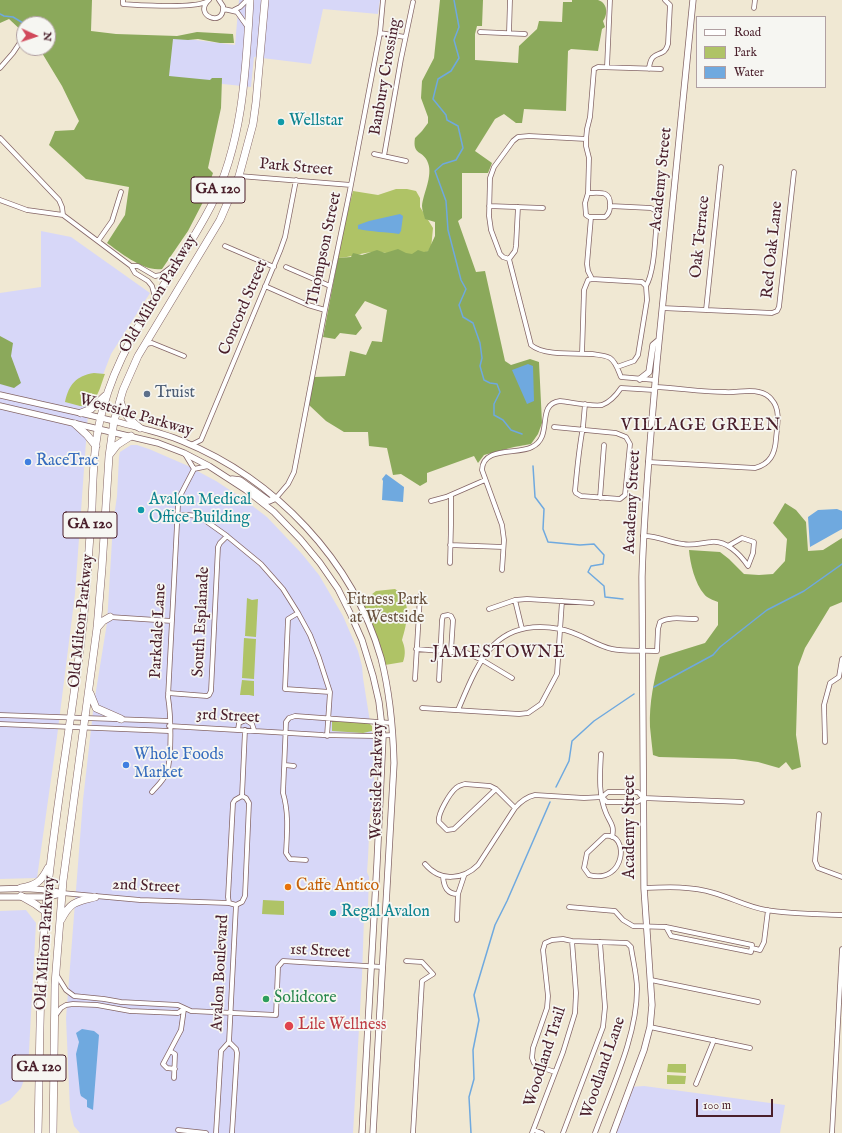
<!DOCTYPE html>
<style>
body{margin:0}
#map{position:relative;width:842px;height:1133px;overflow:hidden;background:#f0e8d3;font-family:"IM FELL English",serif}
canvas{display:block}
.legend{position:absolute;left:696px;top:16px;width:130px;height:72px;box-sizing:border-box;background:#f6f6f2;border:1px solid #b1a0a2;margin:0;padding:5px 7px;list-style:none;font-size:12px;color:#4a1f2b}
.legend li{display:flex;align-items:center;gap:8px;height:20px}
.legend b{width:20px;border:1px solid #b1a0a2}
.north{position:absolute;left:16px;top:16px;width:40px;height:40px;box-sizing:border-box;background:#f6f6f2;border:1px solid #b1a0a2;border-radius:50%;rotate:93deg;font-size:11px;font-weight:700;line-height:16px;text-align:center;color:#4a1f2b}
.north::after{content:'';display:block;margin:auto;width:14px;height:18px;background:#d1495b;clip-path:polygon(50% 0,100% 100%,50% 72%,0 100%)}
.scale{position:absolute;left:696px;top:1099px;width:77px;height:18px;box-sizing:border-box;border:2px solid #4a1f2b;border-top:0;padding-left:5px;font-size:12px;line-height:14px;white-space:nowrap;color:#4a1f2b;-webkit-text-stroke:3px #f6f6f2;paint-order:stroke}
</style>
<div id="map">
<canvas width="842" height="1133"></canvas>
<ul class="legend">
<li><b style="height:5px;background:#fff"></b>Road</li>
<li><b style="height:11px;background:#afc366"></b>Park</li>
<li><b style="height:11px;background:#6fa9df"></b>Water</li>
</ul>
<div class="north">N</div>
<div class="scale">100 m</div>
</div>
<script>
const c = document.querySelector('canvas').getContext('2d');
c.lineJoin = 'round';
function fillPath(path, color) {
  c.fillStyle = color;
  c.fill(path, 'evenodd');
}
function stroke(path, color, width, dash) {
  c.strokeStyle = color;
  c.lineWidth = width;
  c.lineCap = dash ? 'butt' : 'round';
  c.setLineDash(dash || []);
  c.stroke(path);
}
function write(font, color, halo, rows, align = 'center') {
  c.font = font + ' "IM FELL English",serif';
  c.lineWidth = 3.5;
  c.setLineDash([]);
  c.textBaseline = 'middle';
  c.strokeStyle = halo;
  c.fillStyle = color;
  for (const [text, x, y, turn = 0] of rows) {
    c.save();
    c.translate(x, y);
    c.rotate((+turn || 0) * Math.PI / 180);
    c.textAlign = isNaN(turn) ? turn : align;
    if (halo) c.strokeText(text, 0, 0);
    c.fillText(text, 0, 0);
    c.restore();
  }
}
fillPath(new Path2D(`
 M239,0H380L378,14L323,9L311,64L254,57L251,87L167,78L172,37L235,45Z
 M41,231L71,237L150,293L111,354L88,414L75,594L57,737L37,878L0,879V293L41,287Z
 M131,445H137L149,449L186,465L216,481L242,498L267,517L302,554L319,575L343,616L358,651L362,666L363,678L375,753L373,806L370,815L368,858L367,872L369,877L368,906L364,918L362,976L353,1133H80L74,1126L70,1109L66,1018L83,800L94,703L107,623L113,524L117,496L119,457L120,452Z
 M26,910L36,923L28,1069L21,1088L10,1100L0,1105V911Z
 M644,1086L785,1105L780,1133H613L630,1087Z`), '#d7d7f8');
fillPath(new Path2D(`
 M396,189H407L416,191L420,198V207L433,228L431,249C415,261 392,252 373,252C361,253 349,258 336,258L353,191L378,195Z
 M94,373L105,374C100,386 97,408 80,406C75,405 70,403 65,402C69,384 76,376 94,373Z
 M395,589C413,600 407,623 402,640C405,647 406,654 403,662L385,665L374,633L362,602L376,591Z
 M247,598L252,600L258,599L256,637L245,636Z
 M244,638L256,639L254,679L242,678Z
 M242,680L254,681V696L249,695H240Z
 M332,720L369,723L372,726V731L363,733L332,731Z
 M263,900L284,901V915L262,914Z
 M668,1064H686V1073L667,1072Z
 M667,1075L686,1076L685,1084H667Z`), '#afc366');
fillPath(new Path2D(`
 M0,0H92L91,31L116,34L177,36L197,32L233,34L234,43H220L198,39L188,40L173,39L169,76L210,80L212,78H222L221,108L208,168L213,173L203,202L188,231L162,269C144,272 121,253 107,243L125,215L129,187L86,179L49,145L55,131L74,130L79,121L62,86L39,48H48V24H24V33L9,19L0,23Z
 M440,0H483L482,26H477L475,34V60L518,63L519,46L537,29L539,21L562,22L563,2H572V0C580,0 591,0 598,0C608,3 608,15 603,21L605,27L602,29L598,51L571,49L568,51L566,111L524,109L522,123H516L504,114L495,119L475,151L492,163L488,173H462V218L458,221L476,272L485,271L505,361L511,365L530,359L539,362L542,423L538,434L531,444L514,447L484,455L478,463L474,456L427,473V482L420,486L401,474L393,475L387,448L369,446L368,432H344L326,421L309,405L314,377L345,376L350,351L366,355L372,341L382,342L387,310L365,301L355,315L362,328L356,335L340,333L335,339L323,337L338,258L351,257L353,253L362,255L377,250L385,253L398,249L406,253L412,254L418,250L424,252L428,251L435,236V222L425,219C424,215 422,210 422,206C423,194 433,176 428,163C424,150 412,156 415,138L422,131L428,123V117L421,98L422,81L434,58Z
 M0,336L13,343L11,356L21,383L14,388L0,384Z
 M785,503L796,510L806,522L808,551L823,550L842,538V602L830,607L805,648L798,667L796,735L801,767L792,770L786,762L779,768L758,762L735,759L659,757L653,755C652,746 651,737 650,727C649,703 654,680 660,657L705,643L718,625V602C713,600 707,598 704,594C695,584 690,563 689,550L720,552L729,559L744,574L759,575L773,574L785,561L787,539L773,523Z`), '#8ba95b');
fillPath(new Path2D(`
 M400,214L403,216L401,231L399,234C386,232 372,232 358,229V225L369,221Z
 M528,364L533,366L534,401L527,404L512,370Z
 M386,474L404,487L403,502L382,500L383,481L382,479Z
 M837,509L842,511V529L810,547L808,517L818,510Z
 M82,1029L94,1031L99,1035L93,1110L87,1107V1100L81,1096L80,1093L76,1054L79,1042L76,1033Z`), '#6fa9df');
stroke(new Path2D(`
 M454,0L459,27L454,40L459,58L451,71L438,79L433,99L446,115L447,120L458,126L463,148L456,160L443,164L435,171L446,201L448,230L461,280L466,289L459,305L463,317L473,323L480,343L482,358L480,366L484,380L490,383L497,384L500,392L494,404V415L503,420L511,430L522,434
 M0,14L4,16L13,17L23,23
 M24,23L25,24
 M23,29L24,27
 M533,466L535,497L544,509L543,529L548,542L580,545L594,544L604,555L603,564L591,566L588,572L604,586L605,597L623,599
 M654,687L713,655L720,647L767,610L804,591L842,564
 M556,787L569,761L572,741L594,721L634,694
 M471,1133L469,1097L474,1079L473,1050L479,1020L474,995L495,925L507,901L550,802`), '#6fa9df', 1.5);
const street = new Path2D(`
 M123,0V4C141,5 191,9 206,2
 M209,0C192,15 225,29 223,6L219,0
 M754,8L755,0
 M224,9L237,12L247,26
 M234,10L240,7L247,0
 M480,32L525,34
 M380,33L405,37
 M509,33L510,0
 M607,67L610,0
 M0,68L13,53L23,38
 M649,69C651,47 664,60 668,44L670,5L665,0
 M0,138L59,200L62,207L63,215
 M374,154L406,161
 M384,156L401,59L413,2
 M239,176L351,185
 M588,193L589,158L586,146V139L587,129L590,117L594,69L598,67L661,69
 M588,193C600,193 611,190 610,206C610,211 609,214 605,217H589L586,215L585,203Z
 M0,200L27,210L63,215L131,266L135,273L148,281L152,286L155,297
 M489,206L543,208
 M610,206L651,208L656,211L657,218C655,236 655,271 646,286
 M518,207L516,246L515,251L509,259L531,345C544,356 575,353 592,354C598,355 605,355 610,358C616,362 618,370 621,377L655,380
 M591,217L587,264L588,271L592,279
 M98,241L112,221L121,192
 M225,246L274,267
 M509,259L503,257L500,254L491,230L489,216L490,178L494,167L513,141L518,137L529,136L586,139
 M131,266H138L155,276L161,275L174,265
 M286,267L330,286
 M265,286L308,305L325,310
 M662,308L772,313L777,311L779,307L794,172
 M706,310L721,167
 M146,344L152,343L184,356
 M582,354L584,290L588,280L592,279L642,282L646,286L647,300L638,355L634,361L617,367
 M554,427L616,433L626,437L630,444L625,495L620,499L581,496L576,493L575,491C577,469 579,448 583,427L585,404
 M191,445L201,440L280,251L285,237L296,180
 M185,454L194,469
 M648,462L755,468C770,464 775,454 776,439C777,426 781,410 772,400C769,396 764,393 759,392C749,389 736,393 725,392C702,392 678,388 655,387
 M276,498L288,484L294,472L325,310L350,190L380,33L383,0
 M600,498L604,445
 M431,501L446,497L485,480
 M177,514L199,516L227,536L261,564L283,589L298,613L310,635L319,658L330,692L327,736
 M643,536C657,535 669,543 683,544C692,546 701,543 711,542C726,540 740,554 748,566L753,553L754,542L742,538L728,546
 M450,545L503,547
 M450,563L451,525V495
 M502,570L504,540L502,525L482,470C483,446 517,455 532,447C554,437 535,404 560,401C570,402 594,407 602,405C610,402 617,394 621,388L654,390
 M515,600L522,629
 M489,609L515,600L527,599L592,603
 M298,613L288,619L285,689L330,692
 M110,617L172,621
 M416,649L467,653L482,660L512,678
 M415,679L420,596
 M439,680L442,620L443,616L448,615L451,616L453,620L451,651
 M168,693L207,696L209,695L211,691L218,547L220,543L227,536
 M422,708L519,714L528,713L541,704L557,674L562,601
 M458,710C479,660 495,617 560,629C579,632 594,645 612,649C626,652 642,650 657,651L658,629L660,622C669,616 685,619 696,619
 M0,715L170,721
 M0,724L169,731
 M169,726L323,735L375,736L393,735
 M238,730L239,723L246,720L252,724L254,730
 M825,742L824,705L830,683L839,677L842,659
 M601,754C600,774 598,794 606,813C610,823 615,825 612,837
 M285,765L294,766
 M465,784L490,786L496,789L454,829L447,830L439,822C437,814 450,793 456,788C459,785 462,785 465,784Z
 M496,789L515,808
 M152,792C158,785 164,780 167,772C172,755 171,715 168,697L178,505L180,496L194,469L208,466
 M242,796L245,730
 M602,797L607,802H637L644,798
 M644,798L742,802
 M819,814L815,861L818,868L842,877
 M605,836C630,832 626,885 589,875L584,868L587,853Z
 M306,860L290,859L286,853C287,833 289,813 283,793L286,722L289,718L295,716L392,723
 M425,864C440,882 463,880 478,865L515,808C521,801 526,797 535,795L584,798L602,797L608,792H638L643,798
 M443,877C444,887 447,894 458,894
 M644,888C668,887 691,886 714,893C732,898 748,907 766,910C791,914 817,914 842,915
 M62,893L140,900L229,903L236,905L242,902L245,896L249,803L246,798L242,796
 M229,903L228,897L233,803L235,800L242,796
 M569,907L615,911L623,920L633,926L666,927L752,945L751,952L671,936L666,927
 M457,920L458,894L464,876
 M752,948L760,950L764,942L768,910
 M406,961L422,962L433,974L422,981L413,1133
 M56,974L66,990L74,996L104,999L121,1002L178,1005L191,1011L276,1015L278,967L283,961L383,967
 M651,980L758,1002
 M55,1016L61,1008L66,1005L73,1004L97,1005L130,1011L178,1013L184,1009
 M650,1027L750,1048
 M229,1042L236,1049L237,1053L232,1133
 M170,1051L175,1054L174,1078
 M175,1069L167,1068L163,1064L181,1030L184,1009
 M555,1072L540,1067L534,1063L532,1058L533,1048L547,1008L548,996L543,950L545,943L552,940L563,939L572,941L627,943L631,947C633,961 637,976 637,989C637,1037 611,1089 595,1133
 M696,1084L714,1040
 M178,1130L206,1133
 M534,1130L542,1133
 M216,1133L221,1051L229,1042L236,905
 M532,1133L563,1052L575,1013L576,993L572,941
 M563,1133L603,1027L605,1007L600,942
 M832,1133L842,949`);
const secondary = new Path2D(`
 M640,379L649,372L653,345L659,340
 M0,395C39,404 79,412 118,422C139,428 161,432 182,441C275,479 353,560 381,658C390,693 393,728 394,763L373,1133
 M0,406L158,443L184,453L209,466L246,490L274,512L301,540L320,563L338,589L351,615L362,640L373,676L379,702L383,736L377,863L362,1133
 M232,479L240,480L269,501L276,498
 M0,889C21,888 42,888 62,893
 M0,897H47L60,894
 M613,1133L644,1050L650,1027L652,1005L644,888L642,577C644,505 651,433 657,361C668,240 682,120 693,0`);
const highway = new Path2D(`
 M120,400C123,413 129,420 140,428
 M81,413L91,409L105,396
 M75,424L87,435L96,446
 M110,454L117,445L131,436
 M97,628L103,621L110,617
 M90,693L96,708L121,719
 M21,888C36,885 41,882 48,868
 M21,896L35,904L46,912
 M61,920C71,901 76,902 95,897
 M38,1133C40,1051 39,968 48,886C57,798 73,712 83,624C87,585 89,546 92,507C93,473 94,440 103,408C123,333 176,274 211,206C243,143 246,70 250,0
 M53,1133L55,984L63,881L97,628L102,568L109,456L114,421L123,390L138,356L220,220L239,176L253,124L256,102L265,0`);
stroke(street, '#846566', 5.5);
stroke(secondary, '#846566', 7);
stroke(highway, '#846566', 8);
stroke(street, '#fff', 4);
stroke(secondary, '#fff', 5.5);
stroke(highway, '#fff', 7);
for (const [x, y, r, color] of [
 [281,122,4,"#0f9aa8"],
 [147,394,4,"#5c6f8a"],
 [28,462,4,"#3f7fe0"],
 [141,510,4,"#0f9aa8"],
 [126,765,4,"#3f7fe0"],
 [288,887,4,"#e8710a"],
 [333,913,4,"#0f9aa8"],
 [266,999,4,"#2e9e5b"],
 [289,1026,5,"#e0444e"]
]) {
  const dot = new Path2D();
  dot.arc(x, y, r, 0, 2 * Math.PI);
  c.fillStyle = color;
  c.fill(dot);
  stroke(dot, '#f6f6f2', 1.5);
}
for (const [x, y, w] of [
 [218,190,54],
 [90,525,54],
 [39,1068,54]
]) {
  const box = new Path2D();
  box.roundRect(x - w / 2, y - 13, w, 26, 3);
  c.fillStyle = '#f6f6f2';
  c.fill(box);
  stroke(box, '#4a1f2b', 1);
}
write('bold 15px', '#4a1f2b', null, [
 ["GA 120",218,190],
 ["GA 120",90,525],
 ["GA 120",39,1068]
]);
write('16px', '#4a1f2b', '#f6f6f2', [
 ["Banbury Crossing",386,77,-80],
 ["Park Street",296,168,5],
 ["Academy Street",662,179,-84],
 ["Oak Terrace",701,237,-84],
 ["Thompson Street",325,249,-78],
 ["Red Oak Lane",773,250,-84],
 ["Old Milton Parkway",159,294,-59],
 ["Concord Street",244,308,-67],
 ["Westside Parkway",136,416,16],
 ["Academy Street",633,502,-87],
 ["Old Milton Parkway",82,621,-84],
 ["South Esplanade",202,622,-87],
 ["Parkdale Lane",159,631,-87],
 ["3rd Street",228,717,3],
 ["Westside Parkway",378,781,-89],
 ["Academy Street",631,827,-90],
 ["2nd Street",146,887,3],
 ["Old Milton Parkway",46,943,-86],
 ["1st Street",320,952,3],
 ["Avalon Boulevard",221,973,-87],
 ["Woodland Trail",546,1057,-72],
 ["Woodland Lane",604,1068,-71]
]);
write('16px', '#0d838f', '#f6f6f2', [
 ["Wellstar",289,122],
 ["Avalon Medical",149,501],
 ["Office Building",149,519],
 ["Regal Avalon",341,913]
], 'left');
write('16px', '#4e5e75', '#f6f6f2', [
 ["Truist",155,394]
], 'left');
write('16px', '#366cbe', '#f6f6f2', [
 ["RaceTrac",36,462],
 ["Whole Foods",134,756],
 ["Market",134,774]
], 'left');
write('16px', '#68503d', '#f6f6f2', [
 ["Fitness Park",387,601],
 ["at Westside",387,619]
]);
write('16px', '#c56008', '#f6f6f2', [
 ["Caffe Antico",296,887]
], 'left');
write('16px', '#27864d', '#f6f6f2', [
 ["Solidcore",274,999]
], 'left');
write('16px', '#be3a42', '#f6f6f2', [
 ["Lile Wellness",298,1026]
], 'left');
c.letterSpacing = '1px';
write('17px', '#4a1f2b', '#f6f6f2', [
 ["VILLAGE GREEN",701,427],
 ["JAMESTOWNE",499,654]
]);
c.letterSpacing = '0px';
</script>
